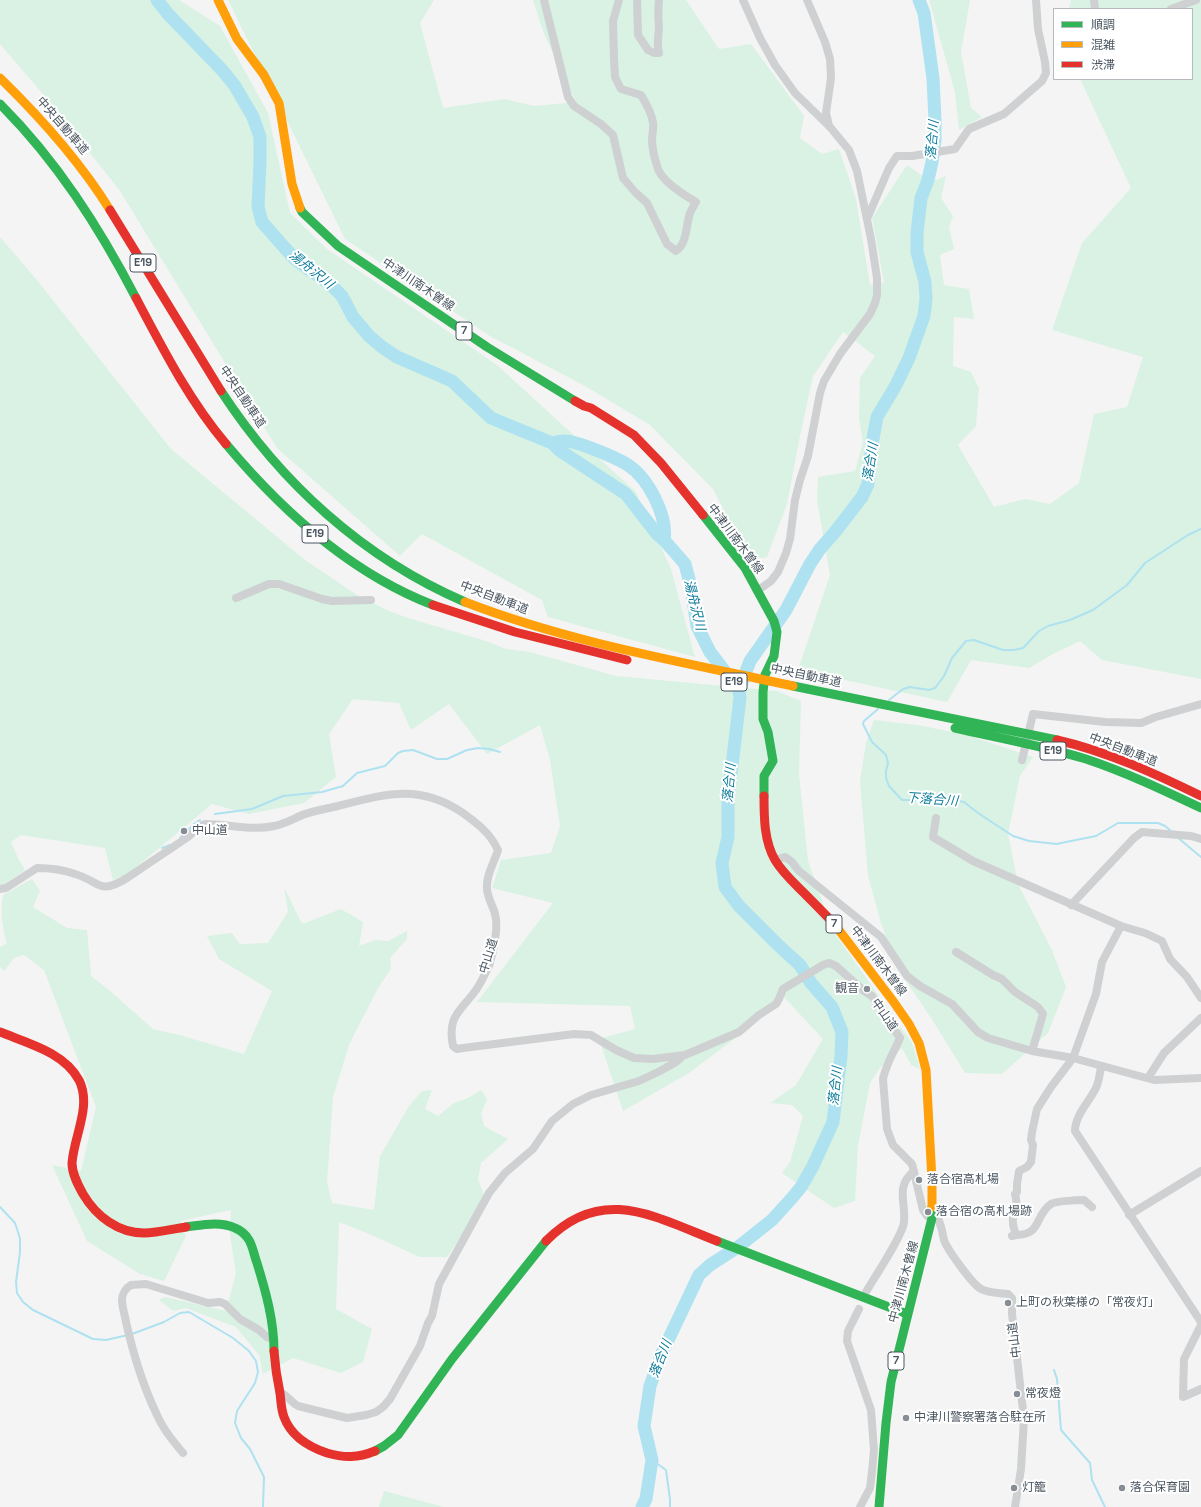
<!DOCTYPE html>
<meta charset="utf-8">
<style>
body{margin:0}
#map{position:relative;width:1201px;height:1507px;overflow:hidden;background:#f4f4f4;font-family:"Space Grotesk","Noto Sans JP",sans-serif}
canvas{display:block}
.legend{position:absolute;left:1053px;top:8px;width:140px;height:72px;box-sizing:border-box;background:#fff;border:1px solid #b7bbc0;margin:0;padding:5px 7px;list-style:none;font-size:12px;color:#4a5661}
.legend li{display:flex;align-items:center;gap:8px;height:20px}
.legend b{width:20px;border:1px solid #b7bbc0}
</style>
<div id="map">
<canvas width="1201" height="1507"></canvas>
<ul class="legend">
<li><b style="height:5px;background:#30b455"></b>順調</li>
<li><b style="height:5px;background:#ff9f0a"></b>混雑</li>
<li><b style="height:5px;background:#e5322d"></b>渋滞</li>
</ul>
</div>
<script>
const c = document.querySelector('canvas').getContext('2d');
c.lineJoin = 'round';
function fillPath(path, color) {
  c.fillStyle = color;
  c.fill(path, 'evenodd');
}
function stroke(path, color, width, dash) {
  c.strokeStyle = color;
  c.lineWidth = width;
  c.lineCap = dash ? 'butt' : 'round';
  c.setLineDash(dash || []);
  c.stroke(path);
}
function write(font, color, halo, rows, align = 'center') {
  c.font = font + ' "Space Grotesk","Noto Sans JP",sans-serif';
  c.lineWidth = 4;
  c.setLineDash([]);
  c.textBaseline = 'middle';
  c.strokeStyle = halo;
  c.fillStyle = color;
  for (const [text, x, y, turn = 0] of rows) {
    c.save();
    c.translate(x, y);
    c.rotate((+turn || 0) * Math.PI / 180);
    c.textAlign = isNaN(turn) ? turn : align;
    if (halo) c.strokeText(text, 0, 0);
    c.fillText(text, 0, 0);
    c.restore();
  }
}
fillPath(new Path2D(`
 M0,0H179L220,26L268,113L290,213L327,249L497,365L636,492L671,569L695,657L548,617L542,600L422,534L400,556L277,448L120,191L53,106L0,44Z
 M228,0H434L420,23L443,108L505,99L534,106L576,102L544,34L533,0H686L719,49L751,44L804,116L800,138L822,154L839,149L856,199L870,285L884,282L872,218L907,165L921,175L936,180L946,176L941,198L953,216L949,227L954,249L940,255L944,285L969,289L974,319L954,317L953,366L971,372L979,388L976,426L958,445L994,507L1025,499L1050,504L1079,483L1094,414L1127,407L1143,357L1052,330L1082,243L1131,188L1080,79H1192V9H1069L1071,0H1201V679L1102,660L1080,641L1053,654L1029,668L971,660L947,702L798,670L830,575L817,500L818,477L855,471L863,442L859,418L860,378L875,356L843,332L813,376L800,436L787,504L767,557L749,560L713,489L650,425L585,386L490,336L345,239Z
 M929,0H970L961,52L971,108L982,117L959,130L955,92Z
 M0,237L36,279L171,449L305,560L357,595L389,611L408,618L486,641L506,649L530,652L616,676L777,691L801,701L799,774L808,861L833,931L912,1043L920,1069L911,1065L902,1048L880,1068L870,1083L858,1146L855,1201L834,1208L782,1173L790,1162L803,1116L792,1105L770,1103L796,1085L823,1039L782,995L738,1036L689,1073L623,1111L599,1039L635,1029L630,1006L477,1002L553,903L492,888L501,860L551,853L560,826L550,760L540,725L487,754L449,704L411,730L399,703L353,699L329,734L336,777L304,803L249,814L212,804L128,874L113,880L105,848L21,835L11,842L18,858L25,870L4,885H0Z
 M874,720L918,725L967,735L1033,757L1020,776L1008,834L1018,884L1052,950L1066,987L1048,1033L1002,1074L965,1073L933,1021L898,969L881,923L868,876L860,781L866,743Z
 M32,879L40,891L33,907L67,928L87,930L91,976L109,990L153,1029L183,1036L244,1054L272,991L219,959L207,936L232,933L240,944L268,943L288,912L284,887L302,924L341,909L363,922L359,946L376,940L388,941L407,931V939L390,958L391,969L378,988L349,1045L333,1097L327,1182L332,1203L374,1210L380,1156L409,1106L422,1091L432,1090L425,1109L438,1116L454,1103L468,1098L481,1090L487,1099L481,1114L484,1126L508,1139L481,1163L478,1179L486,1200L447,1257H420L369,1234L339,1222L336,1309L372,1329L363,1362L341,1373L293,1358L263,1374L259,1355L236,1327L186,1308L173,1311L159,1300L165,1297L226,1311L236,1273L230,1235L231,1210L180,1221L186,1236L164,1281L140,1274L87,1241L52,1165L81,1171L96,1107L44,970L24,955L14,958L4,971L0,967V947L7,943C2,927 0,912 3,895Z
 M384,1491L444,1507H379Z`), '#d9f2e3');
stroke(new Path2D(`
 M889,700L903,689L910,687L929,690L935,688L944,676L952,658L966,641L974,640L1003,650H1014L1023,648L1039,631L1048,626L1070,620L1093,610L1127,585L1145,563L1188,535L1201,529
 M878,709L864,721L863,724L872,742L886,755L888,763L886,771V778L889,786L902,800H952L964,802L978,813L1013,836L1029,841L1057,844L1066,842L1096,836L1118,823H1158L1165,826L1171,831
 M215,814L252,809L283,796L322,792L343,786L357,773L385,766L398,753L403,751L413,750L437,759H447L467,750L478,748L489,749L500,752
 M1177,837L1201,857
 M180,838L194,824L200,820
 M162,848L170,845
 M0,1207L15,1223L18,1232L20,1239V1252L16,1282L17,1293L23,1302L33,1310L93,1339L106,1340L128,1335
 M132,1334L164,1322L180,1313L189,1312L233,1338L249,1351L256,1361L258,1372L255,1383L237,1411L235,1423L241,1438L250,1449L264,1477L263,1507
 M1054,1370L1057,1379L1061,1430L1090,1463L1092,1480L1105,1507
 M652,1460L666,1470L670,1499V1507`), '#aee2f0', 2);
stroke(new Path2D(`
 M157,0L168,14L223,71L235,86L253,117L260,137V162L258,207L262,222L284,247L296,260L331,285L342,296L353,317L369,336L382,347L397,357L452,381L491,418L552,443L559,450L626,494L657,534L664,540L685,564L691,587L697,626L710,652L739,690
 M552,443C556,442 561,441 565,441C577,441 617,458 628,465C648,478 668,516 664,540
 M642,1507L646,1499L652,1460L644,1426L650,1386L662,1353L699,1275L710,1265L738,1247L772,1220L792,1198L801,1187L813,1166L833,1122L841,1056L842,1032L832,1007L811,983L800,965L778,945L739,906L725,887L722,863L728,837V799L740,698L739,690L750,661L786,610L810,564L820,549L835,532L862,497L868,484L872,444L877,417L896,385L909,358L924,316L926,299L925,282L917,252V233L921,198L928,180L932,162L935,140V120L933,78L924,13L919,0`), '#aee2f0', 13);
stroke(new Path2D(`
 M544,0L568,97L574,106L601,124L613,135L623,178L635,192L647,203L667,244L676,251C687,244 686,225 690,213C692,209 694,205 696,202C684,195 663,182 658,169C655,160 652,149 652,139C652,134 654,128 653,123C652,113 646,104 641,95L621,89L615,77L614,58L613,21L619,0
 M637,0L638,35L648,50L654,53H659C656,43 659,36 659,26C658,17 658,9 659,0
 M743,0L760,38L775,65L795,93L830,127L849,150L857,171L871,239L877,278V295L875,303L870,314L840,354L824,381L820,393L808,456L800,480L795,500L790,539L786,553L778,572L771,581L757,591
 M807,0L825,42L830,59L831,78L826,113L829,126
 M1094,0L1095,9
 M1171,9L1196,0
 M867,219L889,168L897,156H912L955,149L969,129L1004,114L1042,81L1046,73L1045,62L1038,29L1036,0
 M236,598L269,584H279L322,599L332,601L371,600
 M1022,760L1033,714L1105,722L1141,723L1156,717L1201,704
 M936,818L933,837L973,861L1121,926L1145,933L1162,941L1170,959L1187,977L1201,998
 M775,860L785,857L791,861L799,871L881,937L907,976L920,986L952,1004L978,1032L988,1038L1032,1051L1073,1058L1154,1080L1201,1078
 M0,889L6,888L37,868C49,868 64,870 75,874C100,881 98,896 127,878L188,837L200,826L205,824C228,824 252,831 274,826C284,824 291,820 300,816C311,811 326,809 338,806C385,794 419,783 463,813C478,824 490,833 498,850C494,863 486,875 487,888C487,897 493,906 495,914C499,927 493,953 489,966C485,974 481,983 476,990C460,1012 447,1016 453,1046L457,1049L463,1048L574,1034L591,1035L616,1050L634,1058L653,1059L685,1055L739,1032L759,1015L776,1004L779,999L783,989L823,965L829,963L836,966L864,991L872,996L900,1038C894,1052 886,1064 883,1079L887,1129L893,1145L912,1164L923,1210L927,1216L932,1218
 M1071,905L1134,838L1142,832L1191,836L1201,839
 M956,952L993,975L1002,979L1015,992L1038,1007L1043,1014L1032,1051
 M1101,1066C1100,1074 1099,1081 1096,1088C1089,1102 1075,1115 1075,1131L1201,1322
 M1148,1078L1164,1053L1201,1018
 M932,1212C940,1216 942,1231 944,1240C947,1249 972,1284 981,1289C988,1293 1000,1293 1008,1294L1012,1298V1314L1024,1419L1021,1469L1015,1507
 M1129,1215L1201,1171
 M1016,1235C1042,1235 1034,1216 1051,1204C1056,1201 1077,1200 1084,1200L1092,1207
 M1012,1236L1016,1235C1014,1229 1012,1224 1013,1218C1015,1209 1018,1203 1015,1194L1017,1192V1184L1019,1171L1027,1167L1031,1162L1033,1145L1031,1140L1032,1132L1037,1109L1051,1087L1073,1058L1096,994L1102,962L1121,926
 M866,1292C874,1278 903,1235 904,1222C906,1201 895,1187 914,1171
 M859,1309L848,1331L847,1341L871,1410L874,1450L872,1472L870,1488L860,1507
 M1201,1325L1184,1359L1183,1397L1201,1389
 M279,1392C288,1395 290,1402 298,1406L347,1418L366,1415L376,1412L383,1407L390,1399L420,1346L428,1323L432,1316L439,1284L489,1193L505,1173L533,1149L552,1121L573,1104L591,1095L639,1081L660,1071L676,1062L684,1055
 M183,1453C173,1441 163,1429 157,1415C143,1386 133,1353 126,1322C125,1315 122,1307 122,1300C122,1294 126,1288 131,1285L146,1284L208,1303L220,1302L225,1304L240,1319L259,1330L267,1337L274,1340`), '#ced0d2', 8);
stroke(new Path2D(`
 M0,104C57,161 99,227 136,298
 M300,208L302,212L338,246L487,347L575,401
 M221,391C281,483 363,558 465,602
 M226,444C282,511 350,573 433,605
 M703,515L745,568L774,621L777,632L774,656L765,675L763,692V719L768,732L773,761L764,776V796
 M793,686L1057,740
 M955,728C999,738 1043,746 1086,759C1125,772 1163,790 1201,808
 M186,1227C202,1225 220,1221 235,1228C240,1230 246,1235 249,1240C253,1247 254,1255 257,1263C266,1292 274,1321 274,1351
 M717,1241L907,1314
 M375,1451L384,1446L398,1435L452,1359L546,1241
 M879,1507L886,1423L891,1382L932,1218V1207`), '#30b455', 9);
stroke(new Path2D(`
 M218,0L237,39L264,75L279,103L292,184L300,208
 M0,78C41,118 79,160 110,210
 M465,602C571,643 683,662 793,686
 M835,925L893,1001L909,1024L919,1043L926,1070L932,1180V1207`), '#ff9f0a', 9);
stroke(new Path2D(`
 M110,210L221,391
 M136,298C163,349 189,400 226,444
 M575,401L584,406L591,408L634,435L661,463L703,515
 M433,605L515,632L627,660
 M1057,740C1106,751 1156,774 1201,796
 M764,796C764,817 764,841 775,860C782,872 793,882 803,892C814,903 825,914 835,925
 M0,1032C27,1043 64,1052 79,1080C92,1106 74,1136 72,1163C72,1174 78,1185 83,1194C96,1216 118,1233 144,1233C158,1233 172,1229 186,1227
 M546,1241C602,1184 655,1217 717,1241
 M274,1351C275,1365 277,1379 280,1393C281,1401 281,1409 284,1417C291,1436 309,1447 327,1453C344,1458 358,1458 375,1451`), '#e5322d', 9);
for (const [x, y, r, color] of [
 [184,831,4,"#868d94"],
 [867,989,4,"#868d94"],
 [919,1180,4,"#868d94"],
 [928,1212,4,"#868d94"],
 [1008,1303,4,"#868d94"],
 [1017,1394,4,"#868d94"],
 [906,1418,4,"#868d94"],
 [1014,1488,4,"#868d94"],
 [1122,1488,4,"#868d94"]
]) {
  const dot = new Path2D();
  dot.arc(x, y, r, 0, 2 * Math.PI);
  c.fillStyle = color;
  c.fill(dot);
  stroke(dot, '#fff', 1.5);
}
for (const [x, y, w] of [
 [143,263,26],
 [464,331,16],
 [315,534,26],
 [734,682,26],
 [1053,751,26],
 [834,924,16],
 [896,1361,16]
]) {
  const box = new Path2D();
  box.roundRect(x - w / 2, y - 9, w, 18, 3);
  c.fillStyle = '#fff';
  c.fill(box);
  stroke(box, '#4a5661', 1);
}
write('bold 11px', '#4a5661', null, [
 ["E19",143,263],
 ["7",464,331],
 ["E19",315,534],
 ["E19",734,682],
 ["E19",1053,751],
 ["7",834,924],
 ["7",896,1361]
]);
write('12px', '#4a5661', '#fff', [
 ["中央自動車道",62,126,49],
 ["中津川南木曽線",418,285,34],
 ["中央自動車道",242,397,56],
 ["中津川南木曽線",735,539,53],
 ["中央自動車道",494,598,21],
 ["中央自動車道",806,676,12],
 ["中央自動車道",1123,750,21],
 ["中山道",489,956,-73],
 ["中津川南木曽線",878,961,53],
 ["中山道",884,1015,55],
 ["中津川南木曽線",904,1282,-75],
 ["中山道",1015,1340,-97]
]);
write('12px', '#4a5661', '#fff', [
 ["中山道",192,831],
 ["観音",859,989,"right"],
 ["落合宿高札場",927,1180],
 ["落合宿の高札場跡",936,1212],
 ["上町の秋葉様の「常夜灯」",1016,1303],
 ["常夜燈",1025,1394],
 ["中津川警察署落合駐在所",914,1418],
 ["灯籠",1022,1488],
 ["落合保育園",1130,1488]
], 'left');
write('italic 13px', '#0c7c9b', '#fff', [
 ["落合川",933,140,-85],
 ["湯舟沢川",311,270,39],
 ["落合川",871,462,-81],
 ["湯舟沢川",694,605,76],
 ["落合川",730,783,-85],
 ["下落合川",932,800,4],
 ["落合川",836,1086,-84],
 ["落合川",661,1359,-69]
]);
</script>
